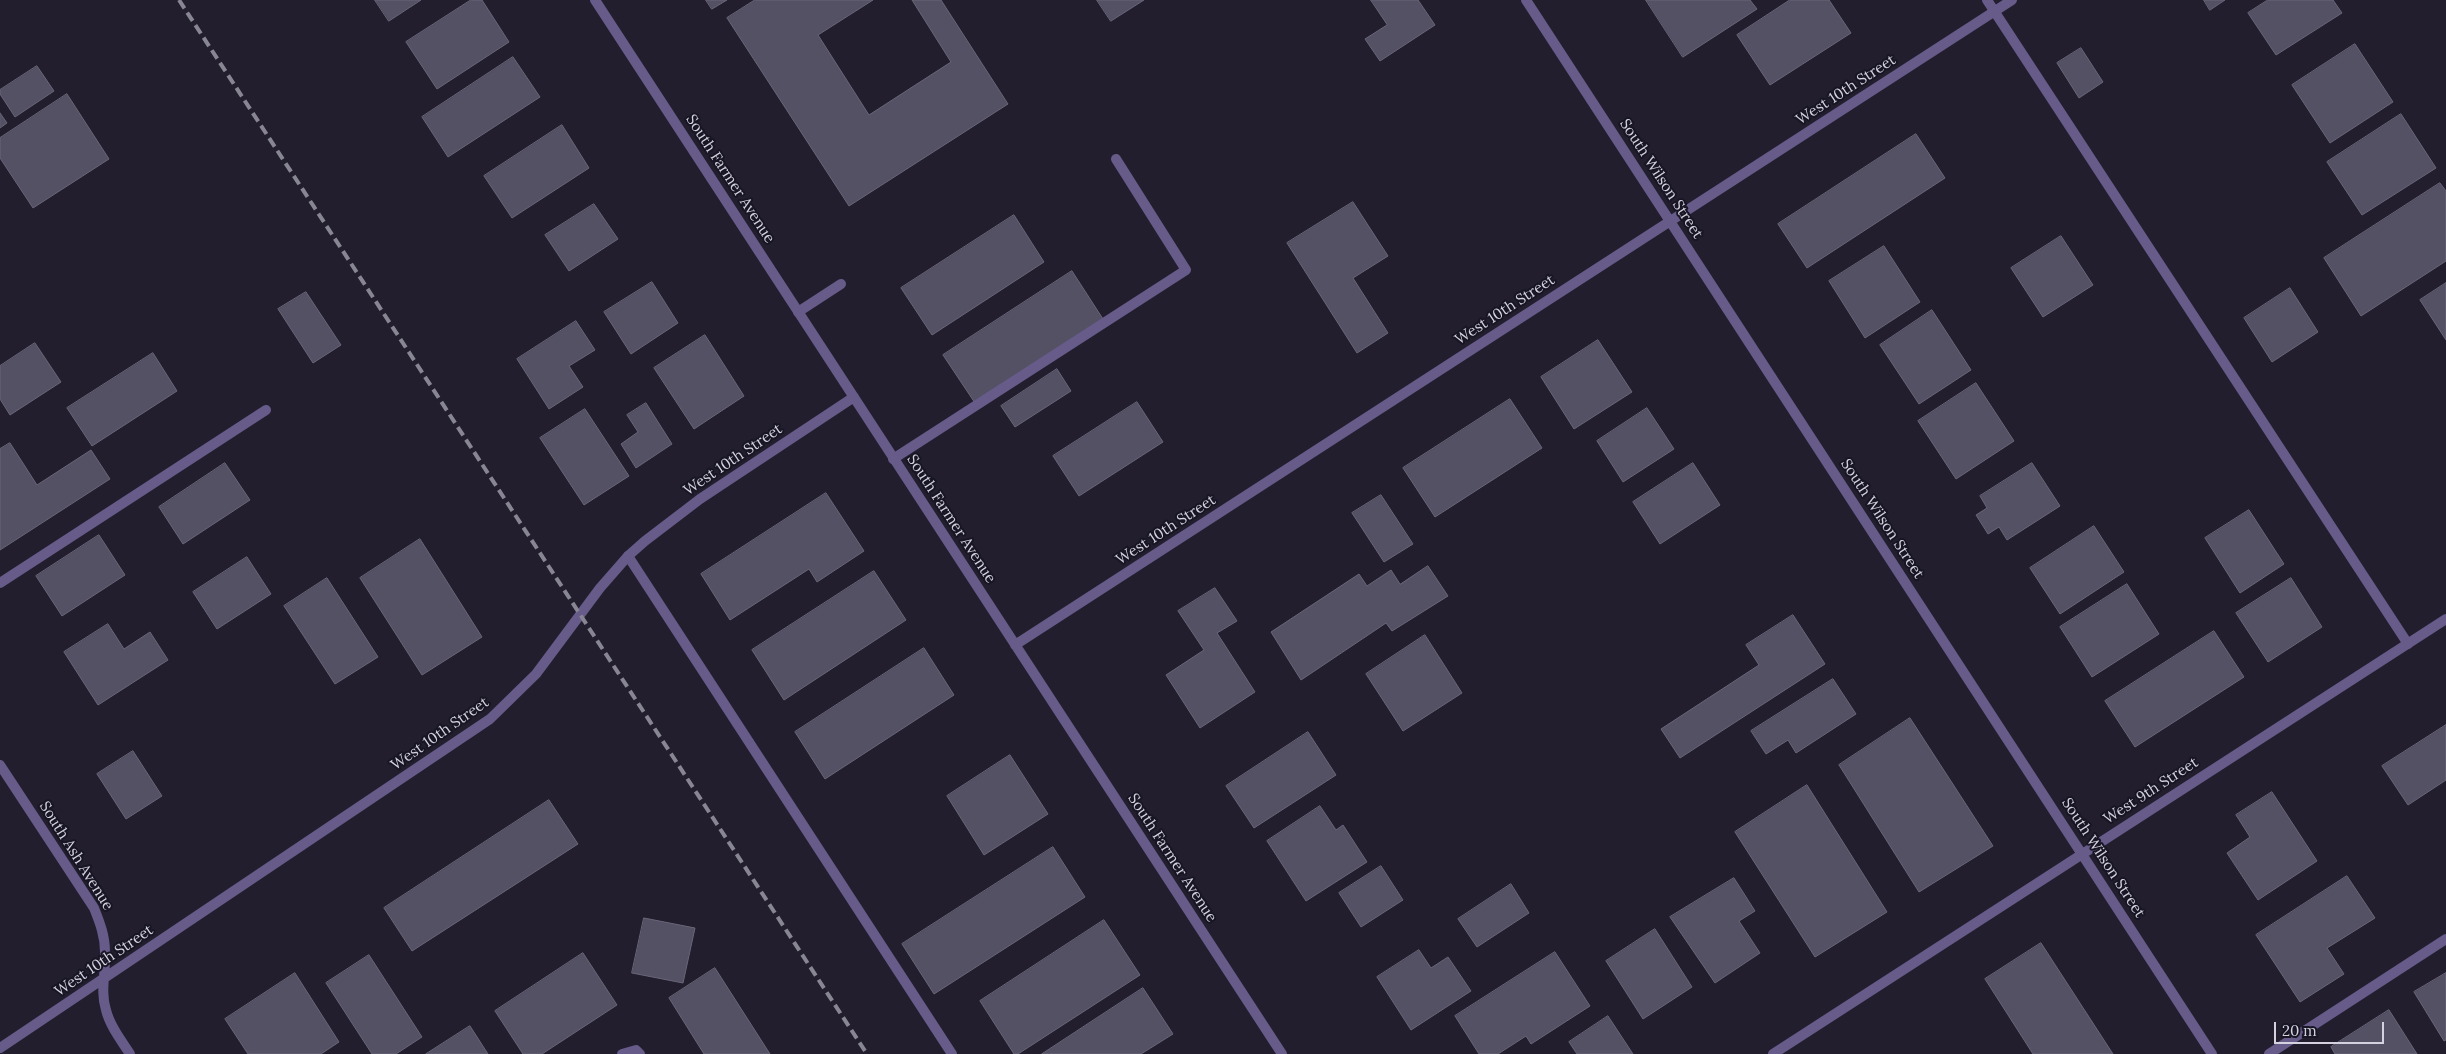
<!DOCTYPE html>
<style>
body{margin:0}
#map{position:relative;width:2446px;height:1054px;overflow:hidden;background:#221e2e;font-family:Lora,serif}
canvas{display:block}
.scale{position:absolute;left:2274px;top:1022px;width:110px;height:22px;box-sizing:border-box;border:2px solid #d4d2de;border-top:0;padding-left:6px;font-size:15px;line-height:18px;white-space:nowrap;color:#d4d2de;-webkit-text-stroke:4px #181524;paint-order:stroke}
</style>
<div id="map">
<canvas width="2446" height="1054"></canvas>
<div class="scale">20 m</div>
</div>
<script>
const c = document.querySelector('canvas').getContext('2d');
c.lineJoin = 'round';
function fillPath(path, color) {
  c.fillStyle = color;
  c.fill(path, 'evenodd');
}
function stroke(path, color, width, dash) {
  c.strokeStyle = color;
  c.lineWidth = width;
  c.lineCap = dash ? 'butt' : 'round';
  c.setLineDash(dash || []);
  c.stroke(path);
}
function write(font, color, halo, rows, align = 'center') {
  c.font = font + ' Lora,serif';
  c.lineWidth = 4;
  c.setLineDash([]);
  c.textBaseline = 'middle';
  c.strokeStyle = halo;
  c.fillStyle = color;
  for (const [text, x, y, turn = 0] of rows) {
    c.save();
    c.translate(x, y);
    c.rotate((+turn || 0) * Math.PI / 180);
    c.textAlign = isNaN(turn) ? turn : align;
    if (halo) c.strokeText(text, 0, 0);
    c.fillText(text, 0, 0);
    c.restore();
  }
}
const building = new Path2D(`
 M375,0H421L389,21Z
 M471,0H482L509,42L437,89L406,42Z
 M706,0H727L712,9Z
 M755,0H873L818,35L869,115L951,62L912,0H941L1008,104L849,206L727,18Z
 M1097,0H1144L1111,21Z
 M1371,0H1418L1435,25L1380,61L1365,39L1387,25Z
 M1646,0H1750L1757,9L1683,57Z
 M1790,0H1829L1851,33L1770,85L1737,35Z
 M2204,0H2225L2210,10Z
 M2268,0H2333L2342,13L2276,55L2248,13Z
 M2355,44L2393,102L2330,143L2292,85Z
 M2081,48L2103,82L2079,98L2057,63Z
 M513,57L540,97L448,157L422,117Z
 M37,66L54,91L15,117L0,94V90Z
 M67,94L109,159L33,208L0,158V138Z
 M0,113L7,123L0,128Z
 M2401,114L2436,168L2362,215L2327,162Z
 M562,125L589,168L512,218L484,176Z
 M1916,134L1945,178L1807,268L1778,224Z
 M2440,183L2446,191V261L2361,316L2324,258Z
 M1353,202L1388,256L1353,278L1388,333L1357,353L1287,243Z
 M594,204L618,239L569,271L545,235Z
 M1014,215L1044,262L932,335L901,288Z
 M2061,236L2093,285L2043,317L2011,268Z
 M1884,246L1920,302L1865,338L1829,281Z
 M1072,271L1103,319L975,403L943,355Z
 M652,282L678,323L631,354L604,312Z
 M2446,283V340L2420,300Z
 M2290,288L2318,332L2272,362L2244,318Z
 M306,292L341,345L313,363L278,309Z
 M1932,310L1971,370L1919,404L1880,345Z
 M576,321L595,350L569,366L583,387L549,409L517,359Z
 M705,335L744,396L694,429L654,368Z
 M1598,340L1632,392L1574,429L1541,377Z
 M35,343L61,382L10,415L0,399V366Z
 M153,353L177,391L92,446L67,408Z
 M1057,369L1071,391L1015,427L1001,406Z
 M1976,383L2014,441L1956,479L1918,421Z
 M1510,399L1542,448L1435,517L1403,468Z
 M1137,402L1163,442L1079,496L1053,456Z
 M646,403L672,444L636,468L621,444L638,432L627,415Z
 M1647,408L1674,449L1623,482L1597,441Z
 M585,409L629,476L584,505L540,438Z
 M10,443L37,485L91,450L110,479L0,550V449Z
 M225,463L250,500L183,544L159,507Z
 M1693,463L1720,505L1660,544L1633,502Z
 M2032,463L2060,506L2007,540L1999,527L1988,534L1976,515L1987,508L1980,496Z
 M826,493L864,551L817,582L809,569L730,620L701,574Z
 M1381,495L1413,544L1384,562L1352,513Z
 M2249,510L2284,564L2240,593L2205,538Z
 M2094,526L2124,572L2060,614L2030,568Z
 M99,535L125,575L62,616L36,576Z
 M420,539L482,637L422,675L360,578Z
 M247,557L271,594L217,629L193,592Z
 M1428,566L1448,596L1392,631L1386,623L1301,680L1271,632L1359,574L1367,586L1391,570L1400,584Z
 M874,571L906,620L784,700L752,650Z
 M327,578L378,657L335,684L284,606Z
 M2291,578L2322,627L2268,662L2236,613Z
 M2127,584L2159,634L2092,677L2060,627Z
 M1215,588L1237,621L1217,633L1255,692L1200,728L1166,675L1204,650L1178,611Z
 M1793,615L1825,664L1680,758L1661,729L1759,665L1746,645Z
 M108,624L124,649L150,632L168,660L98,705L64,652Z
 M2214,631L2244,677L2135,747L2105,701Z
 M1425,635L1462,693L1403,731L1366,674Z
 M924,648L954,695L825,779L795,732Z
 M1833,679L1856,714L1796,753L1788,740L1766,754L1751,731Z
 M1910,718L1993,846L1919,892L1839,765Z
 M2446,725V780L2408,805L2382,766Z
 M1308,732L1336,775L1254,828L1226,786Z
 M133,751L162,796L126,819L97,774Z
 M1010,755L1048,814L984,855L947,796Z
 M1807,785L1887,912L1815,957L1735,832Z
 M2272,792L2317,861L2258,900L2227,853L2250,837L2236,815Z
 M549,800L578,844L412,951L384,908Z
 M1320,806L1336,830L1343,825L1367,862L1306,901L1267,841Z
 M1053,847L1085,897L934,994L902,944Z
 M1381,866L1403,900L1361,927L1339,893Z
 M2347,876L2375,918L2327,948L2344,974L2300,1002L2256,935Z
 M1734,878L1755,911L1739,921L1760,953L1715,983L1670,917Z
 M1511,884L1529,913L1477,947L1458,919Z
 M644,918L695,928L683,983L632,973Z
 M1104,920L1140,975L1018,1054H1014L980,1001Z
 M1655,929L1692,987L1643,1019L1606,961Z
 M2041,943L2113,1054H2033L1985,979Z
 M1419,950L1431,968L1448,957L1471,991L1411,1030L1377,977Z
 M1555,952L1590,1006L1531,1044L1526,1036L1498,1054H1479L1455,1016Z
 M583,953L617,1005L542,1054H523L495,1011Z
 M369,955L422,1037L396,1054H372L326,983Z
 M715,968L770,1054H704L669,998Z
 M295,973L339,1042L321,1054H248L225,1019Z
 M2446,973V1040L2444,1041L2414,992Z
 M1143,988L1173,1034L1141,1054H1042Z
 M2389,1010L2417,1054H2335L2331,1047Z
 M1608,1016L1633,1054H1577L1569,1042Z
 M470,1026L488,1054H426Z`);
fillPath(building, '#545164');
stroke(building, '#6a6679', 1);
stroke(new Path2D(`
 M1987,0L2408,644
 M798,312L841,284
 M893,459L1186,270L1116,159
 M628,556L952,1054
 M0,583L266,410
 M622,1054L636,1050L640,1054
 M2269,1054L2446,939`), '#665b89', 10);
stroke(new Path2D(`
 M595,0L1282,1054
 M1526,0L2212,1054
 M1015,645L2012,0
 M0,765L94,908C100,923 105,936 105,952C106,972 100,991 106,1010C110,1026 121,1040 130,1054
 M0,1048L490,719L536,674L600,588L628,556L645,541L700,499L854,397
 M1773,1054L2446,619`), '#665b89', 10);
stroke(new Path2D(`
 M179,0L867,1054`), '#898694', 4, [10, 5]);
write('15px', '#d4d2de', '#181524', [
 ["West 10th Street",1846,90,-33],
 ["South Farmer Avenue",730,179,57],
 ["South Wilson Street",1661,179,57],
 ["West 10th Street",1505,310,-33],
 ["West 10th Street",733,460,-34],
 ["South Farmer Avenue",951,519,57],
 ["South Wilson Street",1882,519,57],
 ["West 10th Street",1166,530,-33],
 ["West 10th Street",440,734,-35],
 ["West 9th Street",2151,791,-33],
 ["South Ash Avenue",76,856,58],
 ["South Farmer Avenue",1172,858,57],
 ["South Wilson Street",2103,858,57],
 ["West 10th Street",104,961,-34]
]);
</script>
